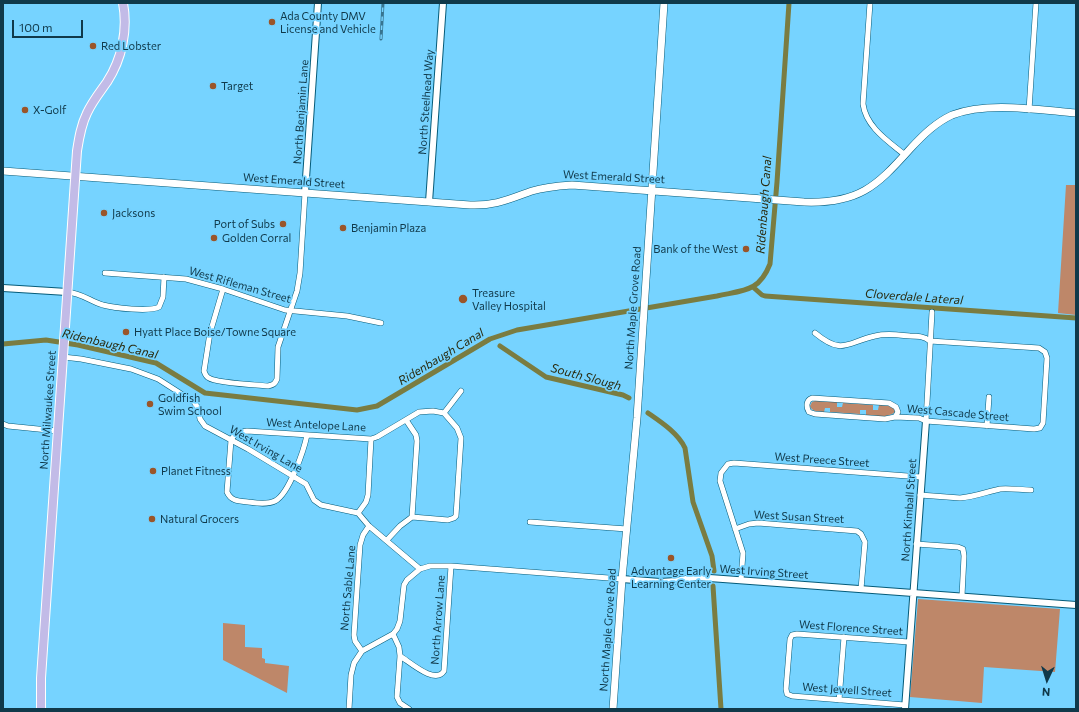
<!DOCTYPE html>
<style>
body{margin:0}
#map{position:relative;width:1079px;height:712px;overflow:hidden;background:#76d3ff;font-family:Commissioner,sans-serif}
canvas{display:block}
.frame{position:absolute;inset:0;border:4px solid #10394a;pointer-events:none}
.north{position:absolute;left:1027px;top:660px;width:40px;height:40px;-webkit-text-stroke:3px #76d3ff;paint-order:stroke;rotate:184deg;font-size:11px;font-weight:700;line-height:16px;text-align:center;color:#10394a}
.north::after{content:'';display:block;margin:auto;width:14px;height:18px;background:#10394a;clip-path:polygon(50% 0,100% 100%,50% 72%,0 100%)}
.scale{position:absolute;left:12px;top:20px;width:71px;height:18px;box-sizing:border-box;border:2px solid #10394a;border-top:0;padding-left:5px;font-size:12px;line-height:14px;white-space:nowrap;color:#10394a;-webkit-text-stroke:3px #76d3ff;paint-order:stroke}
</style>
<div id="map">
<canvas width="1079" height="712"></canvas>
<div class="frame"></div>
<div class="north">N</div>
<div class="scale">100 m</div>
</div>
<script>
const c = document.querySelector('canvas').getContext('2d');
c.lineJoin = 'round';
function fillPath(path, color) {
  c.fillStyle = color;
  c.fill(path, 'evenodd');
}
function stroke(path, color, width, dash) {
  c.strokeStyle = color;
  c.lineWidth = width;
  c.lineCap = dash ? 'butt' : 'round';
  c.setLineDash(dash || []);
  c.stroke(path);
}
function write(font, color, halo, rows, align = 'center') {
  c.font = font + ' Commissioner,sans-serif';
  c.lineWidth = 3.5;
  c.setLineDash([]);
  c.textBaseline = 'middle';
  c.strokeStyle = halo;
  c.fillStyle = color;
  for (const [text, x, y, turn = 0] of rows) {
    c.save();
    c.translate(x, y);
    c.rotate((+turn || 0) * Math.PI / 180);
    c.textAlign = isNaN(turn) ? turn : align;
    if (halo) c.strokeText(text, 0, 0);
    c.fillText(text, 0, 0);
    c.restore();
  }
}
fillPath(new Path2D(`
 M1066,185H1076V315L1058,313Z
 M815,401L837,402V407H842L843,403L873,405V410H878L879,405L890,406L894,409L895,412C887,419 875,415 866,415V410H860V414L830,412V408H825L824,412C818,411 812,412 810,406L812,402Z
 M918,599L1060,609L1055,672L984,667L982,703L910,697Z
 M223,623L245,625V647L262,648V658L265,659V663L289,666L287,693L223,660Z`), '#be8769');
stroke(new Path2D(`
 M753,287L762,295L765,296L1076,318
 M3,344L46,340L78,345L156,363L205,393L357,410L377,406L490,339L517,330L717,296C744,290 759,292 770,264L777,182L789,3
 M500,346L546,377L623,395L629,398
 M648,413C661,422 678,433 685,448L693,502L712,556L714,571
 M713,586L721,709`), '#7a7c41', 5);
const minor = new Path2D(`
 M870,3L863,104C866,127 888,141 905,155
 M1029,110L1036,3
 M105,273L186,279L223,289L285,310L347,316L381,323
 M223,289L210,333L204,371C205,374 206,377 209,378C216,383 257,385 268,386C273,385 275,384 277,379L278,347L297,291L300,273L305,193
 M67,292C81,293 90,301 103,305C114,308 150,312 159,307L163,297L164,277
 M815,333C843,356 847,342 875,336C887,333 898,335 910,336C917,336 924,336 930,341L1039,348L1045,352L1047,358L1043,423L1040,428L1034,429L926,421L919,418L895,417L885,419L815,414L809,412C806,407 806,400 812,398L889,403L896,407L898,412L895,417
 M63,357L81,359L131,369L158,379L194,402L198,408L200,419L205,426L248,449L306,484L314,500L321,505L358,513L369,526L420,569L430,566H451L622,579
 M444,413L461,391
 M406,420L416,435L417,441L412,517
 M926,421L932,312
 M3,424L8,426L58,431
 M987,426L989,397
 M307,435C304,450 289,494 275,501C267,505 256,503 248,502C238,501 231,501 227,492L231,440C235,433 239,432 247,431L371,439L377,437L419,412L433,411L444,413
 M920,495L960,498C974,497 986,492 1000,489C1010,488 1021,490 1031,490
 M358,513L366,502L368,495L371,439
 M530,522L627,529
 M735,529L749,524L758,523L857,531L861,534L865,542L861,589
 M387,540L400,526L412,517L448,520L454,518L456,516L461,438L457,428L444,413
 M916,544L958,547L963,549L964,556L962,596
 M741,580L743,553L720,481L721,473L728,464L734,463L921,477
 M393,634L399,647L400,656L397,697L400,703L409,709
 M362,651L355,641L354,635L360,545L363,535L369,526
 M400,656C410,662 435,685 444,671L451,566
 M839,700L844,637
 M905,705L792,696L787,694L786,689L790,639L792,635L797,634L909,642
 M349,709L351,675L354,663L362,651L393,634L397,629L400,621L404,585L407,580L420,569`);
const tertiary = new Path2D(`
 M305,193L318,3
 M429,202L443,3
 M3,288L67,292
 M622,579L660,582L676,581L696,577L1076,605
 M905,709L926,421`);
const secondary = new Path2D(`
 M3,171L470,205C496,206 509,199 532,191C545,187 558,186 572,185L804,202C858,204 876,187 910,149C923,135 935,123 952,115C987,101 1039,110 1076,113
 M613,709L622,579L637,418L664,3`);
const primary = new Path2D(`
 M41,709V678L77,151C79,138 81,125 87,113C92,102 100,92 107,82C122,59 128,30 123,3`);
stroke(minor, '#055b79', 6);
stroke(tertiary, '#055b79', 8);
stroke(secondary, '#055b79', 8);
stroke(primary, '#fff', 10);
stroke(minor, '#fff', 5);
stroke(tertiary, '#fff', 6);
stroke(secondary, '#fff', 7);
stroke(primary, '#c2bbe7', 8);
const rail = new Path2D(`
 M381,39L383,3`);
stroke(rail, '#377490', 3);
stroke(rail, '#76d3ff', 1.5, [4.5]);
for (const [x, y, r, color] of [
 [272,22,4,"#9a5529"],
 [93,46,4,"#9a5529"],
 [213,86,4,"#9a5529"],
 [25,110,4,"#9a5529"],
 [104,213,4,"#9a5529"],
 [283,224,4,"#9a5529"],
 [343,228,4,"#9a5529"],
 [214,238,4,"#9a5529"],
 [746,249,4,"#9a5529"],
 [463,299,5,"#9a5529"],
 [126,332,4,"#9a5529"],
 [150,404,4,"#9a5529"],
 [153,471,4,"#9a5529"],
 [152,519,4,"#9a5529"],
 [671,558,4,"#9a5529"]
]) {
  const dot = new Path2D();
  dot.arc(x, y, r, 0, 2 * Math.PI);
  c.fillStyle = color;
  c.fill(dot);
  stroke(dot, '#76d3ff', 1.5);
}
write('11px', '#10394a', '#76d3ff', [
 ["Ada County DMV",280,16],
 ["License and Vehicle",280,29],
 ["Red Lobster",101,46],
 ["Target",221,86],
 ["X-Golf",33,110],
 ["Jacksons",112,213],
 ["Port of Subs",275,224,"right"],
 ["Benjamin Plaza",351,228],
 ["Golden Corral",222,238],
 ["Bank of the West",738,249,"right"],
 ["Treasure",472,293],
 ["Valley Hospital",472,306],
 ["Hyatt Place Boise/Towne Square",134,332],
 ["Goldfish",158,398],
 ["Swim School",158,411],
 ["Planet Fitness",161,471],
 ["Natural Grocers",160,519],
 ["Advantage Early",671,571,"center"],
 ["Learning Center",671,584,"center"]
], 'left');
write('11px', '#10394a', '#76d3ff', [
 ["North Steelhead Way",426,102,-86],
 ["North Benjamin Lane",301,112,-86],
 ["West Emerald Street",614,177,3],
 ["West Emerald Street",294,181,4],
 ["West Rifleman Street",240,285,16],
 ["North Maple Grove Road",633,308,-86],
 ["North Milwaukee Street",48,410,-86],
 ["West Cascade Street",958,413,5],
 ["West Antelope Lane",316,425,3],
 ["West Irving Lane",266,449,30],
 ["West Preece Street",822,460,4],
 ["North Kimball Street",909,510,-86],
 ["West Susan Street",799,517,3],
 ["West Irving Street",764,572,4],
 ["North Sable Lane",348,588,-85],
 ["North Arrow Lane",438,620,-86],
 ["West Florence Street",851,628,4],
 ["North Maple Grove Road",608,630,-86],
 ["West Jewell Street",847,690,4]
]);
write('italic 12px', '#2a2b0f', '#76d3ff', [
 ["Ridenbaugh Canal",764,205,-86],
 ["Cloverdale Lateral",914,297,4],
 ["Ridenbaugh Canal",110,344,13],
 ["Ridenbaugh Canal",441,357,-31],
 ["South Slough",586,377,15]
]);
</script>
